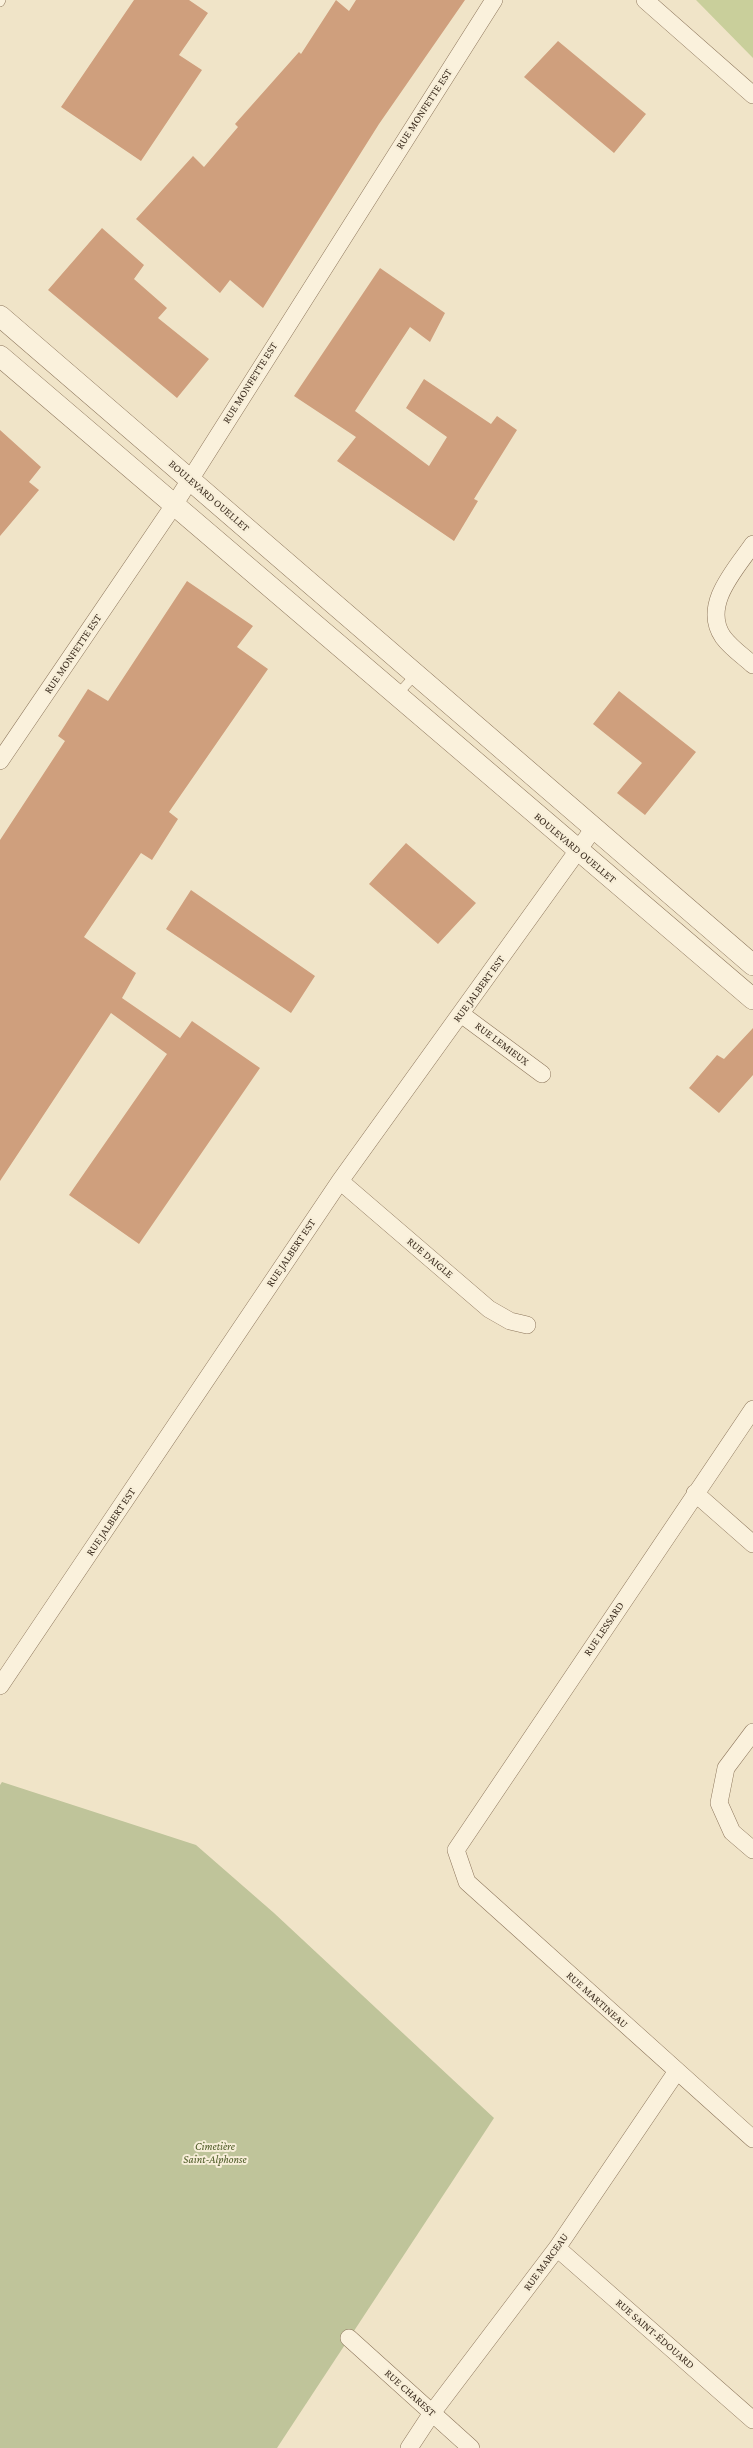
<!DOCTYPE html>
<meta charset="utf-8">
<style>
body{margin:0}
canvas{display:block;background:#f0e4c8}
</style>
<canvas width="753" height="2448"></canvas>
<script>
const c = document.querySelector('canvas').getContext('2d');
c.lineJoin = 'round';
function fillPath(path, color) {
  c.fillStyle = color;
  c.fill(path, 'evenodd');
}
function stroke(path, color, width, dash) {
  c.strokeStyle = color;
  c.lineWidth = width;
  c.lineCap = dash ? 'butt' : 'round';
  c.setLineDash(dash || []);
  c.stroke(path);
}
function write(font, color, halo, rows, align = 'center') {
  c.font = font + ' "Crimson Pro",serif';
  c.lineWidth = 4;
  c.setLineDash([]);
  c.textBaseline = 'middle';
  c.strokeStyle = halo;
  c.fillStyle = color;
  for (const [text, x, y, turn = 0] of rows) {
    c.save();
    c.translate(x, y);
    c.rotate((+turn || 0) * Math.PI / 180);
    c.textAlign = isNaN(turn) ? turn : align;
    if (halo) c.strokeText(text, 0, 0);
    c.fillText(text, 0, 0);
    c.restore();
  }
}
fillPath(new Path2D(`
 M696,0H753V58Z`), '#c9cf9b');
fillPath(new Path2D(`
 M2,1782L196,1845L274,1913L494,2118L277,2448H0V1785Z`), '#bfc49a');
fillPath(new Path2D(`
 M134,0H189L208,13L179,55L202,70L141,161L61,107Z
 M336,0L349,11L356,0H465L379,124L263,308L230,280L220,293L136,219L193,156L204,167L238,127L235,124L299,52L301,54Z
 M558,41L646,114L614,153L524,77Z
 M102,228L144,265L134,279L167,308L158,318L209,359L177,398L48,290Z
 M380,268L445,313L430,342L410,327L355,411L429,466L447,437L406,408L424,379L491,424L497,416L517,430L474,499L478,501L454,541L337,461L356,437L294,396Z
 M0,430L41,467L29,482L39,490L0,536Z
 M187,581L253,626L237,647L268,669L169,812L178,819L152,860L141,853L84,937L136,973L122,998L180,1038L192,1021L260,1068L139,1244L69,1195L167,1054L111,1013L0,1181V840L65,741L58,736L88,689L108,701Z
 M619,691L696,752L645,815L617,793L642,763L593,724Z
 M406,843L476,903L438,944L369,884Z
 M191,890L315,976L291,1013L166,929Z
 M753,1028V1075L719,1113L689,1088L717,1055L724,1059Z`), '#cf9f7d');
const service = new Path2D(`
 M0,2L1,0
 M397,695L416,674`);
const minor = new Path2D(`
 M645,0L753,95
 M753,544C736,569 701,605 723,637C731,648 743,656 753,665
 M0,761L174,505L494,0
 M461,1014L542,1074
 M340,1181L489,1309L510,1321L527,1325
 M753,1409L456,1850L467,1882L753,2139
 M695,1493L753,1544
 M0,1686L340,1181L594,828
 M753,1732L726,1768L719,1803L732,1832L753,1850
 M557,2248L753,2420
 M349,2338L471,2448
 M409,2448L432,2413L557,2248L677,2071`);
const tertiary = new Path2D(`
 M0,316L753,965
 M0,356L753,999`);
stroke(service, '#8d765c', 10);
stroke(minor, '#8d765c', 18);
stroke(tertiary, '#8d765c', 22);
stroke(service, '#faf1dc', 9);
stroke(minor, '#faf1dc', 17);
stroke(tertiary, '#faf1dc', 21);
write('11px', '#3d2e20', '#f7eed8', [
 ["RUE MONFETTE EST",424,109,-57],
 ["RUE MONFETTE EST",250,383,-58],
 ["BOULEVARD OUELLET",209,496,41],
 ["RUE MONFETTE EST",73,654,-56],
 ["BOULEVARD OUELLET",575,848,40],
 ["RUE JALBERT EST",479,989,-54],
 ["RUE LEMIEUX",502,1044,37],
 ["RUE JALBERT EST",291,1253,-56],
 ["RUE DAIGLE",430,1258,40],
 ["RUE JALBERT EST",111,1522,-56],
 ["RUE LESSARD",604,1629,-56],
 ["RUE MARTINEAU",597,2000,42],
 ["RUE MARCEAU",546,2262,-54],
 ["RUE SAINT-ÉDOUARD",655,2334,41],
 ["RUE CHAREST",410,2393,42]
]);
write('italic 11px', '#4d5a26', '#f7eed8', [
 ["Cimetière",215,2147],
 ["Saint-Alphonse",215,2160]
]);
</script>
